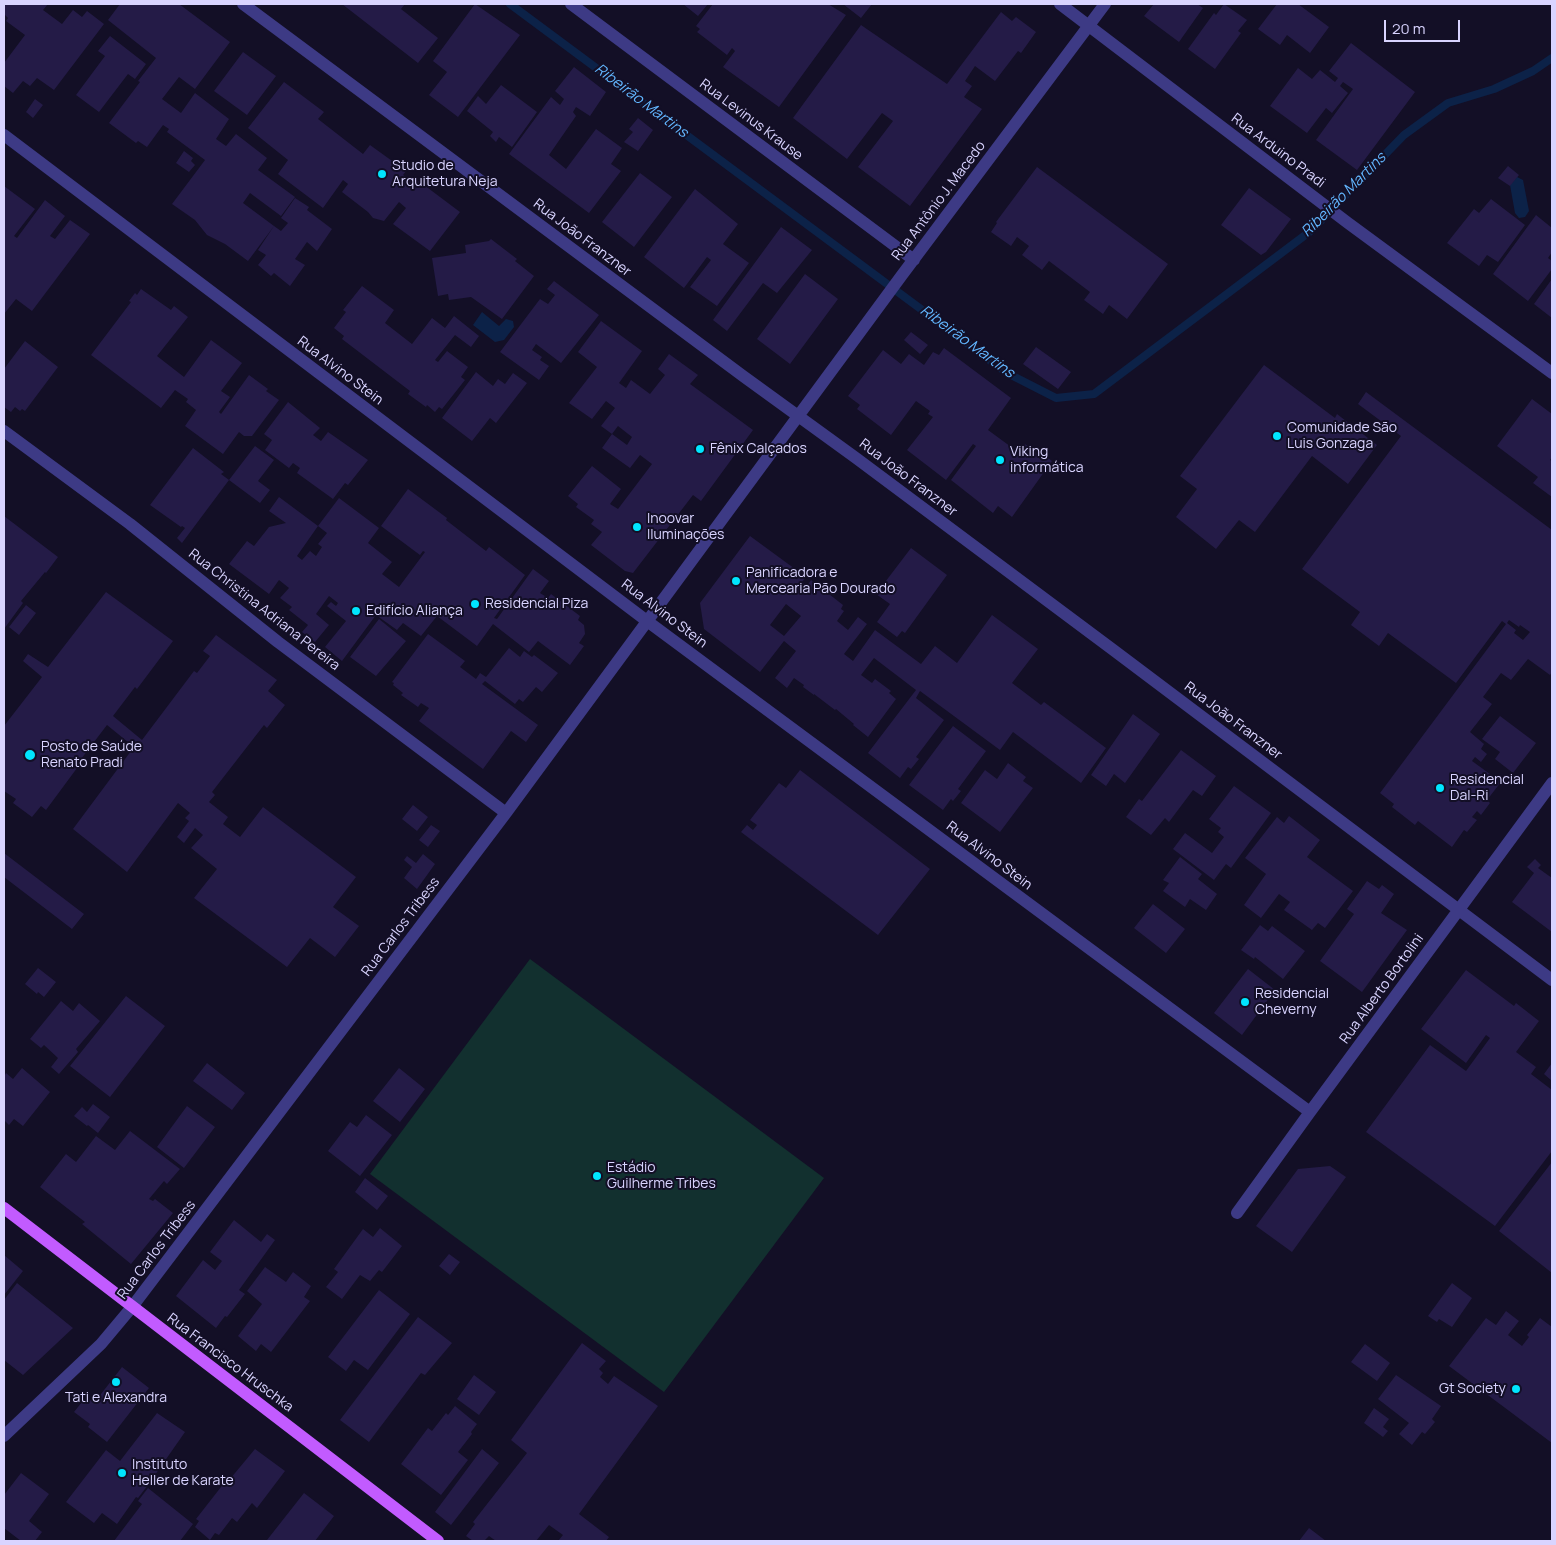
<!DOCTYPE html>
<meta charset="utf-8">
<style>
body{margin:0}
#map{position:relative;width:1556px;height:1545px;overflow:hidden;background:#130f26;font-family:Manrope,sans-serif}
canvas{display:block}
.frame{position:absolute;inset:0;border:5px solid #d9d4ff;pointer-events:none}
.scale{position:absolute;left:1384px;top:20px;width:76px;height:22px;box-sizing:border-box;border:2px solid #d9d4ff;border-top:0;padding-left:6px;font-size:15px;line-height:18px;white-space:nowrap;color:#d9d4ff;-webkit-text-stroke:4px #130f26;paint-order:stroke}
</style>
<div id="map">
<canvas width="1556" height="1545"></canvas>
<div class="frame"></div>
<div class="scale">20 m</div>
</div>
<script>
const c = document.querySelector('canvas').getContext('2d');
c.lineJoin = 'round';
function fillPath(path, color) {
  c.fillStyle = color;
  c.fill(path, 'evenodd');
}
function stroke(path, color, width, dash) {
  c.strokeStyle = color;
  c.lineWidth = width;
  c.lineCap = dash ? 'butt' : 'round';
  c.setLineDash(dash || []);
  c.stroke(path);
}
function write(font, color, halo, rows, align = 'center') {
  c.font = font + ' Manrope,sans-serif';
  c.lineWidth = 4;
  c.setLineDash([]);
  c.textBaseline = 'middle';
  c.strokeStyle = halo;
  c.fillStyle = color;
  for (const [text, x, y, turn = 0] of rows) {
    c.save();
    c.translate(x, y);
    c.rotate((+turn || 0) * Math.PI / 180);
    c.textAlign = isNaN(turn) ? turn : align;
    if (halo) c.strokeText(text, 0, 0);
    c.fillText(text, 0, 0);
    c.restore();
  }
}
fillPath(new Path2D(`
 M530,959L824,1178L664,1392L370,1174Z`), '#12302f');
fillPath(new Path2D(`
 M1517,177L1523,180L1529,211L1525,217L1519,218L1515,213L1510,185Z
 M482,312L499,326L506,319L513,321L514,327L504,340L495,342L473,325Z`), '#0c2248');
stroke(new Path2D(`
 M510,4L1007,373L1056,398L1094,394L1312,230L1404,135L1448,103L1494,89L1533,71L1552,58`), '#0c2248', 8);
fillPath(new Path2D(`
 M4,4H48L43,10L62,24L73,10L82,17L87,11L104,24L54,90L37,78L30,86L23,81L13,93L4,86V63L25,35L6,21L8,18L4,14Z
 M120,4H132L135,5L136,4H179L230,42L195,89L179,77L162,99L181,113L195,93L229,119L216,139L226,146L236,134L267,158L258,170L295,197L281,216L250,193L243,203L274,226L248,261L225,244L207,235L195,220L172,204L205,160L167,132L169,129L163,125L147,147L138,141L136,143L109,123L140,82L138,81L156,58L108,20Z
 M342,4H405L401,9L438,38L418,63Z
 M475,4L520,35L458,117L429,95L447,72L433,61Z
 M683,4H708L698,16Z
 M713,4H828L846,15L779,107L723,67L735,51L732,48L727,55L697,32L700,29L696,26Z
 M843,4H872L861,18Z
 M1154,4H1197L1203,8L1179,42L1144,16Z
 M1224,4L1247,20L1238,31L1241,33L1215,69L1188,49L1214,13L1216,15Z
 M1277,4H1298L1329,27L1310,53L1287,35L1280,45L1258,29Z
 M1001,12L1012,21L1016,17L1036,32L1021,53L1018,51L995,81L975,66L965,81L972,86L964,97L982,109L910,206L858,167L893,121L882,113L847,159L793,118L861,25L947,84Z
 M110,36L146,64L135,79L128,74L99,112L76,95L105,56L98,51Z
 M1351,43L1415,92L1357,170L1316,140L1353,89L1343,82L1340,86L1348,93L1332,113L1326,108L1307,133L1270,106L1298,68L1312,79L1320,70L1335,82L1338,78L1329,71Z
 M243,52L276,76L247,115L214,91Z
 M574,67L606,92L590,116L576,107L573,112L576,116L549,155L566,169L596,129L622,148L611,164L621,171L589,213L509,154L551,97L560,105L564,99L555,91Z
 M284,82L324,112L318,119L363,154L370,145L406,171L403,175L413,182L416,179L460,212L430,251L393,224L406,208L399,202L384,221L373,218L368,212L342,192L348,184L343,180L323,208L278,174L288,160L248,128Z
 M501,85L537,112L512,147L499,137L496,142L490,136L493,132L467,111L478,96L486,104Z
 M35,99L43,105L33,118L26,112Z
 M638,118L653,130L638,151L624,142L633,132L629,129Z
 M184,151L193,158L191,161L195,165L189,172L176,163Z
 M1508,166L1519,175L1510,186L1498,178Z
 M1037,167L1168,264L1127,319L1109,305L1103,314L1084,300L1090,292L1049,261L1042,270L1022,255L1029,246L1017,237L1011,246L991,232L997,223L996,222Z
 M640,173L672,197L634,247L602,222Z
 M4,186L35,209L14,236L17,238L45,200L65,216L50,236L55,239L70,220L90,234L32,311L16,299L4,314Z
 M1249,188L1291,219L1266,252L1261,255L1221,225Z
 M695,189L738,224L723,244L749,263L717,306L690,287L711,260L707,257L684,288L644,257Z
 M295,198L309,207L307,210L332,229L317,251L307,242L295,259L305,265L290,286L274,273L271,276L258,265L266,255L258,250L274,226L281,231L288,223L281,218Z
 M1491,199L1525,225L1498,262L1487,255L1479,266L1447,243L1474,209L1479,213Z
 M1536,215L1552,228V252L1548,258L1552,261V269L1528,301L1493,274Z
 M781,227L812,250L777,293L763,283L727,331L713,320Z
 M491,239L517,259L515,261L534,276L502,319L471,297L449,300L448,294L438,296L432,258L466,253L465,245L489,241Z
 M805,274L838,299L790,364L757,339Z
 M1552,279V318L1534,304Z
 M554,281L599,315L561,363L536,344L532,350L542,357L540,360L549,366L539,380L500,352L540,299L548,304L555,295L547,289Z
 M362,286L394,310L385,323L412,344L432,318L445,328L454,316L479,336L471,347L455,335L435,360L438,362L447,351L468,367L461,377L465,380L442,409L439,407L435,412L427,405L426,407L408,394L410,391L342,339L344,336L334,328L346,312L343,310Z
 M141,289L171,310L174,306L188,317L157,356L184,377L211,340L242,363L221,391L230,397L219,412L221,414L249,375L268,389L266,391L279,400L252,436H244L239,432L223,454L185,426L196,410L186,402L188,399L175,390L161,408L91,355L131,302L129,301L135,293L137,295Z
 M601,321L642,351L619,383L626,388L631,380L650,394L665,375L658,369L669,354L698,375L690,384L753,430L701,501L693,495L633,573L625,571L591,545L602,532L591,524L594,520L576,507L578,504L568,496L592,466L621,489L610,504L618,509L652,464L640,455L630,468L602,448L612,434L627,445L632,437L618,426L612,434L601,426L615,408L606,401L592,419L569,403L597,367L578,352Z
 M911,332L928,345L920,354L904,340Z
 M25,341L58,367L25,411L22,409L20,411L15,407L11,412L4,407V369Z
 M1036,347L1071,372L1058,389L1023,364Z
 M944,348L1011,398L988,430L1018,452L1025,444L1038,454L1040,452L1052,461L1012,517L998,506L993,513L951,480L976,446L973,444L946,480L907,450L933,417L928,414L930,411L916,401L891,435L857,409L860,405L848,396L883,350L901,364L909,354L924,365L933,352L939,355Z
 M1264,365L1335,418L1337,414L1377,445L1348,484L1312,456L1255,532L1239,520L1216,549L1176,517L1197,489L1180,476Z
 M476,372L493,386L498,379L505,384L513,373L527,383L496,423L490,418L472,441L442,418Z
 M1366,392L1552,530V672L1550,675L1528,659L1511,680L1501,673L1483,697L1492,704L1470,732L1484,744L1481,749L1487,754L1481,762L1475,757L1472,761L1501,782L1487,800L1490,803L1481,815L1477,811L1472,817L1477,820L1467,832L1464,830L1452,847L1418,821L1415,825L1392,807L1394,804L1380,793L1506,624L1502,621L1456,683L1388,633L1379,646L1351,625L1360,612L1302,569L1401,436L1358,404ZM1509,620L1519,627L1520,625L1530,632L1523,640L1514,633L1516,630L1507,623Z
 M1532,399L1552,414V457L1550,460L1552,461V497L1533,483L1538,477L1497,446Z
 M288,402L320,428L313,435L321,441L328,432L368,460L348,485L345,483L333,499L297,473L300,468L293,463L289,468L265,450L272,440L264,434Z
 M255,446L274,460L258,481L270,490L260,503L229,480Z
 M193,448L224,472L221,474L229,480L182,543L177,538L185,528L182,526L181,527L150,505Z
 M408,489L447,518L446,520L486,551L489,547L525,575L494,618L497,619L533,569L549,581L540,593L548,598L551,594L580,616L578,620L584,625L585,634L579,643L584,646L570,665L538,641L529,652L493,624L477,646L437,616L421,636L403,623L397,630L376,615L342,661L325,647L346,621L327,606L331,602L336,606L338,603L329,596L316,614L329,625L315,642L302,632L308,625L289,610L292,607L280,598L289,588L279,580L269,594L229,564L247,541L254,546L269,527L286,523L269,511L279,497L318,526L297,556L302,560L310,551L316,556L322,547L318,544L327,533L318,526L339,498L379,528L368,543L392,562L382,574L399,587L425,552L423,551L420,555L381,526Z
 M4,516L58,557L46,573L45,572L21,601L23,603L4,629Z
 M750,536L806,577L802,582L807,586L811,580L843,605L841,609L844,611L837,621L848,630L858,617L867,624L844,654L853,661L875,630L921,664L935,646L957,663L992,615L1038,649L1012,683L1041,705L1044,702L1106,748L1081,783L1013,732L1000,750L920,691L916,698L944,720L916,757L919,759L911,769L908,767L900,778L868,753L916,690L874,658L861,675L872,683L875,679L891,691L889,693L896,699L868,737L853,725L854,724L836,709L835,710L814,694V695L803,687L804,685L794,678L787,688L775,678L796,651L784,641L760,672L704,629L700,603ZM786,604L801,616L784,636L770,625Z
 M911,548L947,575L905,633L902,631L897,637L877,622L890,604L876,594Z
 M106,592L173,641L137,689L135,687L113,716L142,740L194,671L197,673L210,656L203,651L216,635L277,680L268,691L285,705L267,728L264,725L212,792L215,795L209,802L228,817L223,824L240,837L263,807L356,877L333,907L359,926L335,957L310,938L287,967L194,898L217,869L191,848L203,835L195,828L184,843L177,837L189,821L185,818L190,813L178,803L127,872L73,829L134,747L107,725L78,763L80,764L46,810L41,806L32,817L13,803L16,799L4,791V726L42,677L23,661L28,654L48,667Z
 M26,605L36,613L19,635L9,627Z
 M379,619L406,641L376,676L350,657Z
 M428,634L465,661L460,667L476,679L480,673L486,677L509,648L520,657L524,651L532,657L534,655L558,673L542,692L536,687L523,702L519,699L515,704L485,681L482,684L538,725L526,742L511,731L483,769L419,721L429,708L421,703L418,707L401,695L403,693L393,685L394,683L392,682Z
 M1133,714L1160,734L1125,783L1114,774L1106,786L1091,775Z
 M1500,716L1536,743L1513,773L1495,759L1500,752L1482,739Z
 M953,726L986,751L958,789L961,791L953,801L951,799L943,810L909,785Z
 M1181,750L1216,776L1202,796L1193,790L1169,822L1165,818L1151,835L1126,817L1139,799L1142,801Z
 M1008,763L1026,777L1023,781L1033,788L1000,832L961,803L985,770L997,779Z
 M800,770L930,869L878,935L741,832L747,825L753,830L757,825L750,820L779,783L786,788Z
 M1234,786L1271,813L1231,868L1226,864L1214,880L1173,849L1185,833L1212,853L1224,837L1218,832L1221,828L1209,819Z
 M413,805L428,817L417,831L402,819Z
 M1289,816L1320,840L1307,857L1353,891L1325,928L1318,923L1312,930L1284,910L1290,902L1279,894L1261,918L1244,905L1266,874L1245,858L1277,817L1284,823Z
 M431,825L440,831L428,847L419,840Z
 M4,853L84,914L72,929L4,877Z
 M423,854L435,864L417,889L404,878L412,867L404,860L407,856L416,863Z
 M1180,857L1202,874L1198,879L1217,894L1206,910L1190,899L1185,907L1163,891L1169,883L1163,880Z
 M1535,859L1541,865L1538,868L1552,878V932L1512,902L1534,873L1527,867Z
 M1367,881L1379,889L1382,885L1394,894L1381,913L1407,930L1362,992L1320,961L1354,914L1347,909Z
 M1153,904L1185,929L1166,953L1134,928Z
 M1260,925L1268,931L1272,926L1305,951L1283,979L1255,957L1254,959L1241,950Z
 M38,968L56,982L44,997L38,992L37,994L25,984Z
 M1248,969L1275,990L1242,1035L1214,1013Z
 M1466,970L1514,1006L1516,1003L1539,1021L1516,1052L1536,1067L1531,1074L1552,1090V1100L1551,1102L1552,1103V1151L1495,1226L1366,1132L1430,1045L1466,1071L1490,1038L1486,1035L1466,1063L1421,1029Z
 M126,996L165,1026L110,1097L70,1066Z
 M61,1001L73,1011L79,1003L100,1021L76,1049L78,1052L59,1074L51,1067L58,1058L44,1045L41,1048L30,1039Z
 M207,1063L245,1093L232,1110L193,1081Z
 M1552,1063V1081L1544,1074Z
 M22,1068L50,1092L23,1126L14,1119L9,1125L4,1120V1077L6,1073L13,1079Z
 M399,1068L425,1089L400,1122L373,1101Z
 M93,1104L110,1117L98,1133L88,1125L87,1126L74,1116L82,1107L87,1112Z
 M187,1106L215,1127L184,1168L157,1147Z
 M366,1115L392,1135L360,1176L328,1151L350,1122L357,1127Z
 M130,1131L180,1169L167,1184L164,1181L149,1199L153,1201L155,1199L173,1213L131,1264L82,1224L85,1222L40,1187L66,1154L76,1162L96,1136L115,1150Z
 M1552,1162V1273L1499,1231Z
 M1330,1166L1346,1177L1292,1252L1256,1226L1298,1169Z
 M365,1178L388,1196L377,1210L355,1192Z
 M234,1220L261,1242L267,1234L275,1240L239,1290L245,1294L227,1317L225,1316L216,1328L176,1296L203,1260L215,1270L222,1261L210,1252Z
 M380,1228L402,1246L382,1272L379,1270L370,1281L360,1275L342,1299L326,1287L338,1272L334,1269L363,1229L373,1237Z
 M449,1254L460,1262L450,1275L439,1266Z
 M4,1255L23,1271L4,1295Z
 M265,1267L286,1282L293,1272L311,1286L304,1297L310,1301L271,1352L261,1344L256,1351L238,1336L262,1304L247,1291Z
 M17,1283L73,1328L23,1375L4,1360V1300Z
 M1452,1283L1472,1298L1452,1327L1439,1319L1437,1322L1428,1316Z
 M379,1290L410,1314L368,1370L354,1360L346,1371L328,1357Z
 M1506,1311L1519,1321L1508,1335L1522,1346L1529,1337L1527,1335L1540,1318L1552,1327V1443L1449,1366L1486,1318L1496,1325Z
 M418,1317L452,1343L425,1375L421,1373L369,1442L340,1420Z
 M582,1343L606,1361L599,1369L603,1373L600,1377L608,1384L614,1376L658,1406L579,1514L609,1537L606,1541H558L563,1535L549,1525L536,1541H496L489,1536L484,1541H473L466,1536L475,1524L473,1522L527,1453L511,1440Z
 M1365,1344L1390,1363L1377,1381L1351,1362Z
 M122,1367L149,1388L107,1442L88,1427L90,1424L74,1412L86,1397L94,1403Z
 M474,1375L496,1392L479,1415L457,1399Z
 M1396,1375L1441,1406L1432,1419L1435,1422L1425,1434L1422,1432L1412,1445L1399,1434L1409,1423L1378,1399Z
 M455,1406L477,1424L471,1432L472,1434L458,1452L468,1460L441,1495L401,1464L428,1428L432,1431L446,1413L448,1415Z
 M1374,1408L1389,1419L1383,1427L1388,1431L1383,1437L1364,1423Z
 M157,1413L185,1432L148,1485L138,1498L136,1497L117,1524L102,1513L94,1523L66,1502L106,1450L120,1461Z
 M255,1449L285,1471L257,1508L252,1503L237,1522L232,1518L219,1535L215,1533L210,1540L195,1527L199,1521L196,1519L228,1478L230,1479Z
 M482,1449L499,1463L451,1525L435,1512Z
 M21,1473L49,1494L29,1521L42,1532L35,1541H21L4,1528V1495Z
 M148,1488L193,1524L180,1541H114L142,1504L138,1501Z
 M304,1493L334,1516L315,1541H268L267,1540Z
 M1309,1528L1326,1541H1299Z`), '#241b47');
stroke(new Path2D(`
 M243,4L743,376L856,458L1112,649L1552,980
 M571,4L914,260
 M1060,4L1348,223L1552,373
 M4,135L647,621L1310,1112
 M4,431L130,524L278,642L506,813
 M1237,1213L1310,1112L1552,783
 M4,1436L101,1344L132,1307L506,813L902,275L1105,4`), '#3d3a85', 12);
stroke(new Path2D(`
 M4,1208L438,1541`), '#c25bff', 12);
for (const [x, y, r, color] of [
 [382,174,5,"#00e5ff"],
 [1277,436,5,"#00e5ff"],
 [700,449,5,"#00e5ff"],
 [1000,460,5,"#00e5ff"],
 [637,527,5,"#00e5ff"],
 [736,581,5,"#00e5ff"],
 [475,604,5,"#00e5ff"],
 [356,611,5,"#00e5ff"],
 [30,755,6,"#00e5ff"],
 [1440,788,5,"#00e5ff"],
 [1245,1002,5,"#00e5ff"],
 [597,1176,5,"#00e5ff"],
 [116,1382,5,"#00e5ff"],
 [1516,1389,5,"#00e5ff"],
 [122,1473,5,"#00e5ff"]
]) {
  const dot = new Path2D();
  dot.arc(x, y, r, 0, 2 * Math.PI);
  c.fillStyle = color;
  c.fill(dot);
  stroke(dot, '#130f26', 2);
}
write('14px', '#d9d4ff', '#130f26', [
 ["Rua Levinus Krause",751,120,37],
 ["Rua Arduino Pradi",1278,151,37],
 ["Rua Antônio J. Macedo",939,201,-53],
 ["Rua João Franzner",582,238,37],
 ["Rua Alvino Stein",340,371,37],
 ["Rua João Franzner",908,478,37],
 ["Rua Christina Adriana Pereira",264,610,38],
 ["Rua Alvino Stein",664,614,37],
 ["Rua João Franzner",1233,721,37],
 ["Rua Alvino Stein",989,856,37],
 ["Rua Carlos Tribess",401,927,-53],
 ["Rua Alberto Bortolini",1382,989,-54],
 ["Rua Carlos Tribess",157,1250,-53],
 ["Rua Francisco Hruschka",230,1363,37]
]);
write('14px', '#d9d4ff', '#130f26', [
 ["Studio de",392,166],
 ["Arquitetura Neja",392,182],
 ["Comunidade São",1287,428],
 ["Luis Gonzaga",1287,444],
 ["Fênix Calçados",710,449],
 ["Viking",1010,452],
 ["informática",1010,468],
 ["Inoovar",647,519],
 ["Iluminações",647,535],
 ["Panificadora e",746,573],
 ["Mercearia Pão Dourado",746,589],
 ["Residencial Piza",485,604],
 ["Edifício Aliança",366,611],
 ["Posto de Saúde",41,747],
 ["Renato Pradi",41,763],
 ["Residencial",1450,780],
 ["Dal-Ri",1450,796],
 ["Residencial",1255,994],
 ["Cheverny",1255,1010],
 ["Estádio",607,1168],
 ["Guilherme Tribes",607,1184],
 ["Gt Society",1506,1389,"right"],
 ["Tati e Alexandra",116,1398,"center"],
 ["Instituto",132,1465],
 ["Heller de Karate",132,1481]
], 'left');
write('italic 15px', '#62b6ff', '#130f26', [
 ["Ribeirão Martins",641,101,37],
 ["Ribeirão Martins",1344,195,-45],
 ["Ribeirão Martins",967,342,36]
]);
</script>
